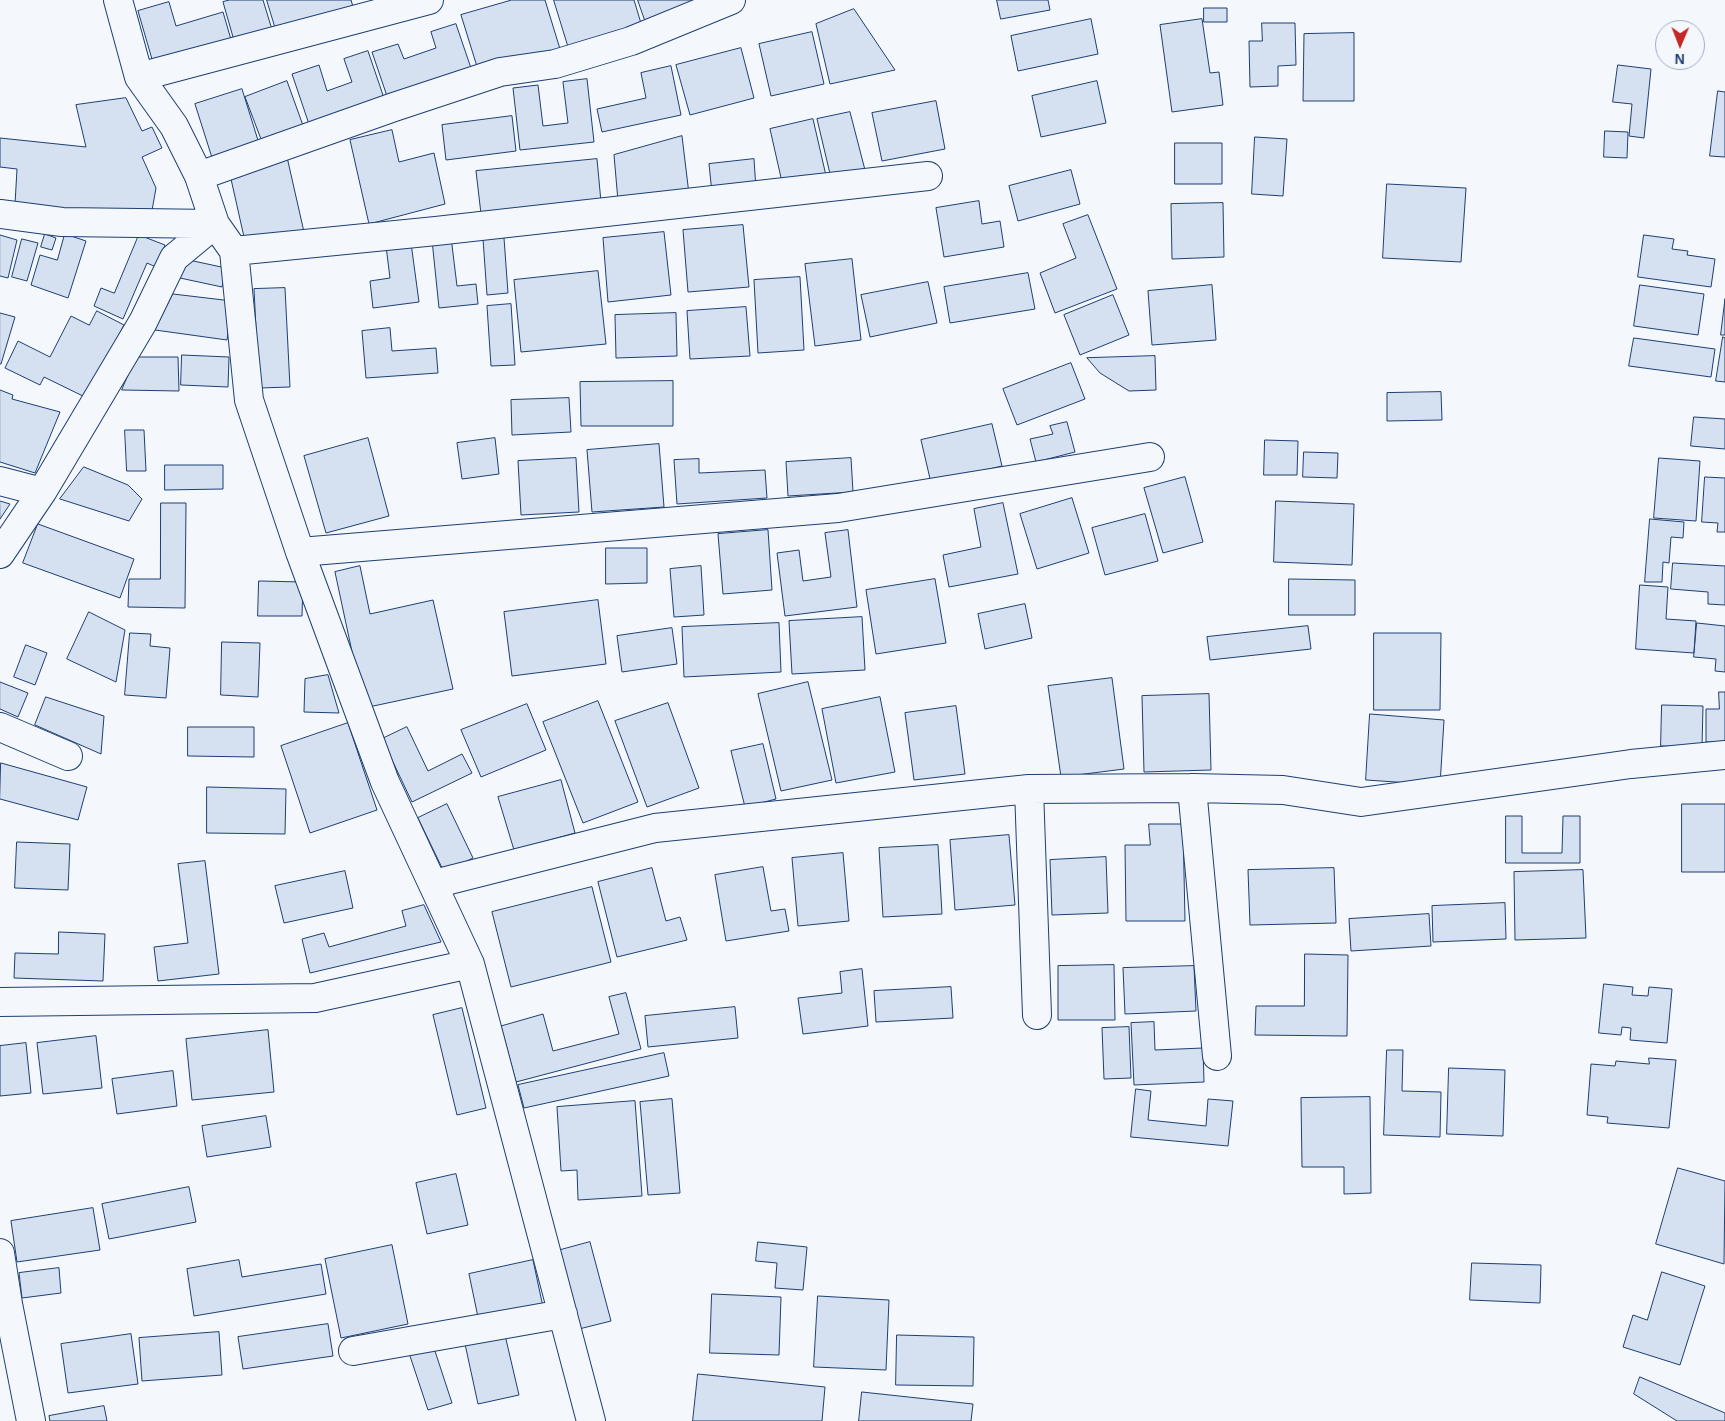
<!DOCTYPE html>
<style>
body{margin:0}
#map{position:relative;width:1725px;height:1421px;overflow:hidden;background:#f4f7fb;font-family:Arial,sans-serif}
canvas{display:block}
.north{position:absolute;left:1655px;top:20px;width:50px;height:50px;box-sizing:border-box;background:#f4f7fb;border:1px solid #9eadc5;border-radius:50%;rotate:181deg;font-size:14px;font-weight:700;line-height:20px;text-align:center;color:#1d3f73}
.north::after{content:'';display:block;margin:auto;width:18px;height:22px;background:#c62828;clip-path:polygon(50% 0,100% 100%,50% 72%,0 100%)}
</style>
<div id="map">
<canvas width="1725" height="1421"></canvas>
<div class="north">N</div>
</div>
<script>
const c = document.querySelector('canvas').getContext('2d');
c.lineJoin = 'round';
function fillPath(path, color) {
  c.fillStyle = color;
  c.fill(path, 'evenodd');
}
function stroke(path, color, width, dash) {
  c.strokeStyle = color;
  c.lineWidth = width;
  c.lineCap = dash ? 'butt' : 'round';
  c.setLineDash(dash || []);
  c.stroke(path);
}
const building = new Path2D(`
 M230,0H263L273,33L235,44L223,2Z
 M267,0H351L354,10L277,33Z
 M512,0H545L560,49L479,73L461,15Z
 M554,0H634L643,30L570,52Z
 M638,0H702L645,20Z
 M997,0H1048L1050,10L1001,19Z
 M169,2L176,26L223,12L232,43L154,66L138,11Z
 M1204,8H1227V22H1204Z
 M854,9L895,70L830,84L816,24Z
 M1091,19L1098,54L1018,71L1011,36Z
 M1202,19L1210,73L1219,72L1223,105L1172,112L1160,25Z
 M1262,23H1295L1296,65L1278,66V86L1250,87L1249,41H1262Z
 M456,24L473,74L389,102L372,52L398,44L404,59L436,48L431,32Z
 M812,32L824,84L771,96L759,44Z
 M1354,33V101H1303L1304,34Z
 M741,48L754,98L690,115L676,65Z
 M368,51L386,104L311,130L292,74L319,65L327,91L352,82L344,59Z
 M1618,65L1651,69L1644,138L1629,136L1632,104L1613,102Z
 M671,66L681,115L602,132L597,109L646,98L641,73Z
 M587,79L594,142L520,150L513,88L538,85L543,126L568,123L563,82Z
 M287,81L305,131L264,147L245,97Z
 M1097,81L1106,123L1041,137L1032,96Z
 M242,89L261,150L214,164L195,104Z
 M1718,91L1725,92V157L1710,156Z
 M126,98L142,131L152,127L162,148L142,157L156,188L151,216L15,204L17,169L0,167V138L86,147L76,105Z
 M936,101L945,149L882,161L872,113Z
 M850,112L865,170L831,178L817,119Z
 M512,116L516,151L446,160L442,125Z
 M813,119L827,180L784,191L770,129Z
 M392,130L399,162L434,153L445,204L369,224L350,140Z
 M1605,131L1628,132L1627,158L1604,157Z
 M682,136L689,194L618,201L614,155Z
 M1255,137L1287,139L1283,196L1252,194Z
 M1175,143H1222V184H1175Z
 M287,157L304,232L244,237L231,179Z
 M597,159L601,202L481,214L476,171Z
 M754,159L756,189L712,193L709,164Z
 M1071,170L1080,204L1018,221L1009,186Z
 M1387,184L1466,188L1461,262L1383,258Z
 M979,201L982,224L1000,221L1004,247L944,257L936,208Z
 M1223,203L1224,257L1172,259L1171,204Z
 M1088,215L1117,289L1055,313L1040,273L1076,258L1063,224Z
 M743,225L749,287L688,292L683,230Z
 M664,232L671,295L608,302L603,238Z
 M45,234L56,238L52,250L41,247Z
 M65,234L86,241L68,298L31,285L40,255L57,260Z
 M0,235L17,240L8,278L0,276Z
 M139,235L165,245L156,267L147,263L123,319L94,306L101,288L114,293Z
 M1644,235L1674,239L1672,249L1688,251L1687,255L1715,259L1711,287L1638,277Z
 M451,237L457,286L476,284L478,304L439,308L432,240Z
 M504,238L508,293L487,295L483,239Z
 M22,239L38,243L27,281L12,277Z
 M411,243L419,302L373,308L370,281L390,278L386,246Z
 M184,259L226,268L222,287L180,278Z
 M852,259L861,340L815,346L805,264Z
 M598,271L606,344L521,352L514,280Z
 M1028,273L1035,309L950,323L944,287Z
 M800,277L804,350L758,353L754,280Z
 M928,282L937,323L870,337L861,295Z
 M1212,285L1216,340L1152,345L1148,291Z
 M1640,285L1704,294L1698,335L1634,326Z
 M285,288L290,387L259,388L254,289Z
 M173,294L232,301L227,340L155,330Z
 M1113,295L1129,335L1080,355L1064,315Z
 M1725,299V335H1721Z
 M511,304L515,365L491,366L487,306Z
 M746,307L750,356L690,359L687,311Z
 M97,311L124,325L87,398L44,377L40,385L5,368L18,341L50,357L71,316L89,325Z
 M0,313L15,317L1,364H0Z
 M676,313L677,356L616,358L615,315Z
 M390,328L392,351L436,348L438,373L366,378L362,331Z
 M1723,337L1725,338V382L1716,381Z
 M1634,338L1715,349L1711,377L1629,366Z
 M182,355L229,357L228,387L181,385Z
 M1155,356L1156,390L1129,391L1100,373L1087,358Z
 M136,357H178L179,391L122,390Z
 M1071,363L1085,399L1017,425L1003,389Z
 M673,381V426H581L580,382Z
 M0,390L13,395L12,399L60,412L35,473L0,462Z
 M1441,392L1442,420L1387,421V393Z
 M569,398L571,432L512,435L511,400Z
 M1694,417L1725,419V449L1691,446Z
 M1067,422L1075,452L1036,462L1030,439L1053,434L1050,426Z
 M992,424L1002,466L931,483L921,440Z
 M125,430H144L146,471H127Z
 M368,438L389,516L326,533L304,456Z
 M495,438L499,474L462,479L457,443Z
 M1265,440L1298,441L1297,475H1264Z
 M659,444L664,507L592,512L587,450Z
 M1304,452L1338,453L1337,478L1303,477Z
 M576,458L579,512L521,515L518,461Z
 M851,458L853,492L788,496L786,462Z
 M1659,458L1700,461L1696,521L1654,518Z
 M699,459V473L765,470L767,498L677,504L674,460Z
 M165,465H223V489L165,490Z
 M84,467L128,485L142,499L129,521L60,499Z
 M1185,477L1203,542L1163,553L1144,488Z
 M1705,477L1725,478V532H1717L1718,523L1702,522Z
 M1072,498L1089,553L1037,569L1020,514Z
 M0,501L10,504L0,519Z
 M1276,501L1354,504L1352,565L1274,562Z
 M161,503H186L185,608L128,607L129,579H160Z
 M1003,503L1018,574L949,587L943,555L981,547L974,509Z
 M1145,514L1158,561L1105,575L1092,528Z
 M1650,519L1684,522L1683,538L1671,537L1669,563L1663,562L1662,582H1645Z
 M38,524L134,559L120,598L23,563Z
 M768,530L772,590L723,594L718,534Z
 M848,530L857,607L785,616L777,553L799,550L803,581L831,577L825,533Z
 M606,548H647V583L606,584Z
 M1673,563L1725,566V605L1708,604V592L1671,589Z
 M360,566L370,614L433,600L453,689L364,708L335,572Z
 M701,566L704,615L674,617L670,569Z
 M935,579L946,643L876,654L866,590Z
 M1289,579L1355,580V615H1289Z
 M259,581L303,582L302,616H258Z
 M1640,585L1668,587L1666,619L1696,621L1694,653L1636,649Z
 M598,600L606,664L512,676L504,612Z
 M1025,604L1032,638L985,649L978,614Z
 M89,612L125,630L116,682L67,659Z
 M862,617L865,670L792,674L789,621Z
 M779,623L781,672L684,677L682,627Z
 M1697,623L1725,626V672L1715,671L1716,659L1694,657Z
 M1308,626L1311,649L1210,660L1207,637Z
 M672,628L677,664L622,672L617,636Z
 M130,633L151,634L150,646L170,648L166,698L125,695Z
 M1374,633H1441L1440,710H1374Z
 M222,642L260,643L258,697L221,695Z
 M26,645L47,653L35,685L14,677Z
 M328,675L339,713L304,712L305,679Z
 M1112,678L1124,769L1061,777L1048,686Z
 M0,682L28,693L18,717L0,709Z
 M808,682L832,780L781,791L758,694Z
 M1719,692H1725V742H1706V709H1719Z
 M1209,694L1211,770L1144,772L1142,696Z
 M46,697L104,716L101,754L35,725Z
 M880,697L895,772L836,783L822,709Z
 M598,701L638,802L583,823L543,722Z
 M668,703L699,788L647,807L615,721Z
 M527,704L546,750L481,777L461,730Z
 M1662,705L1703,706L1702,747L1661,746Z
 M956,706L965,774L914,780L905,713Z
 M1370,714L1444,720L1440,785L1366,780Z
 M348,723L377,810L310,833L281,746Z
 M188,727H254V757L188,756Z
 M407,727L428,771L462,754L472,773L412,802L382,739Z
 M763,744L776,799L745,807L731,751Z
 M1,763L87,787L78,820L0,799Z
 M561,780L575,833L514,850L498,797Z
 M207,787L286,789L285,834L207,833Z
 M447,804L473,858L444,872L418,818Z
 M1682,804H1725V872H1682Z
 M1506,816H1522V853H1562L1563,816H1580V863H1506Z
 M1149,824H1183L1185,921H1126L1125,845H1150Z
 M1009,835L1015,905L955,910L950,840Z
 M17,842L70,844L68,890L15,888Z
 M938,845L942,914L883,917L879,848Z
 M843,853L849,921L798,926L792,858Z
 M1106,857L1108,913L1052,915L1050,860Z
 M205,861L219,974L158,981L154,947L188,943L178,864Z
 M763,867L771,911L785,909L789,931L726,941L715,875Z
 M652,868L666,921L680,917L687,940L617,957L598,882Z
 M1334,868L1336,923L1250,925L1248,870Z
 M1583,870L1586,938L1515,940L1514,872Z
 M345,871L353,908L284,923L275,886Z
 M592,887L611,962L511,987L492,912Z
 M1505,903L1506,939L1433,942L1432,906Z
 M424,905L441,942L310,973L302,939L324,933L329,947L406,926L402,911Z
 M1429,914L1431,946L1351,951L1349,919Z
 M59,932L105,934L103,981L14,978L15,953L58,954Z
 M1305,954L1348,955L1347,1036L1255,1035L1256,1006H1304Z
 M1114,965L1115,1020H1058V966Z
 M1194,966L1196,1011L1125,1014L1123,968Z
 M862,969L868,1026L803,1034L798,998L842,993L840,972Z
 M1604,984L1633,987L1632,995L1648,996L1649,987L1672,989L1667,1043L1630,1040L1631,1028L1622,1027L1621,1035L1599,1033Z
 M951,987L953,1018L876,1022L874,991Z
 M626,993L641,1049L516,1082L501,1026L543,1014L553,1051L619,1034L609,997Z
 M735,1007L738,1038L648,1047L645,1016Z
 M462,1008L486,1108L457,1115L433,1015Z
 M1154,1022L1155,1050L1203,1048L1204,1082L1134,1085L1131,1023Z
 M1129,1027L1131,1078L1104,1079L1102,1028Z
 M268,1030L274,1092L192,1100L186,1039Z
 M96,1036L102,1088L43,1094L37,1043Z
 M26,1043L31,1093L0,1096V1046Z
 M1387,1050H1403L1402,1091L1441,1092L1440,1137L1384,1135Z
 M664,1053L669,1076L524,1108L518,1085Z
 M1649,1058L1676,1060L1669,1128L1607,1123L1608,1117L1587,1115L1591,1064L1615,1066L1616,1061L1649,1064Z
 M1449,1068L1505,1070L1503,1136L1447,1134Z
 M173,1071L177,1106L117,1114L112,1079Z
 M1136,1089L1151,1091L1148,1120L1206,1126L1208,1099L1233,1101L1228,1146L1131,1137Z
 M1370,1097L1371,1193L1344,1194V1167H1302L1301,1098Z
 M672,1099L680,1193L648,1195L640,1102Z
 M635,1101L642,1196L578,1200L577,1170L561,1171L557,1107Z
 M266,1116L271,1147L207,1157L202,1126Z
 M1678,1168L1725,1181L1724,1264L1656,1244Z
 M456,1174L468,1225L427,1234L416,1183Z
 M189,1187L196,1222L109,1239L102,1204Z
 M93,1208L100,1250L17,1262L11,1221Z
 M590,1242L611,1321L579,1329L557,1251Z
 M758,1242L807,1247L803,1290L775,1288L777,1263L756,1261Z
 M392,1245L408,1324L341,1338L325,1259Z
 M239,1260L242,1277L321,1264L326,1294L194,1316L187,1269Z
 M533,1260L543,1307L479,1322L469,1274Z
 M1472,1263L1541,1265L1540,1303L1470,1300Z
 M59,1268L61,1293L22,1298L19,1273Z
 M1662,1272L1705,1286L1680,1365L1623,1347L1633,1315L1647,1320Z
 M712,1294L781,1297L779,1355L710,1353Z
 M818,1296L889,1300L886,1370L814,1367Z
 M328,1324L333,1356L243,1369L238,1337Z
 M219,1332L222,1375L142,1381L139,1338Z
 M131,1334L138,1384L68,1393L61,1344Z
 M505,1335L519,1395L478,1404L465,1344Z
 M897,1335L974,1337L973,1386L896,1385Z
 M433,1345L452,1403L428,1410L409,1353Z
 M698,1374L825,1387L822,1421H693Z
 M1640,1377L1725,1413V1421H1677L1634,1394Z
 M862,1392L973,1404L971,1421H859Z
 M104,1406L107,1421H50L49,1416Z`);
fillPath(building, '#d5e0f0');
stroke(building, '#1d3f73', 1);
const minor = new Path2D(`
 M118,0L139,77L174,126L199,176L215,224L234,251L249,400L300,552L385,782L470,964L591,1421
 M139,77L429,0
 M199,176L394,107L500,72L555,64L631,41L731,0
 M0,214L62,222L215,224
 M234,251L436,231L928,176
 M0,481L42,492
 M300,552L838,508L1150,457
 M0,554L42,492L143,322L174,258L215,224
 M0,727L68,756
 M1192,788L1217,1056
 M1029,789L1037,1015
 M434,884L655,828L1029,789L1192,788L1283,790L1361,802L1631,764L1725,755
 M0,1002L315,998L470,964
 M0,1253L8,1304L31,1421
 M353,1351L563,1314`);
stroke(minor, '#1d3f73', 30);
stroke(minor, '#f4f7fb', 28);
</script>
